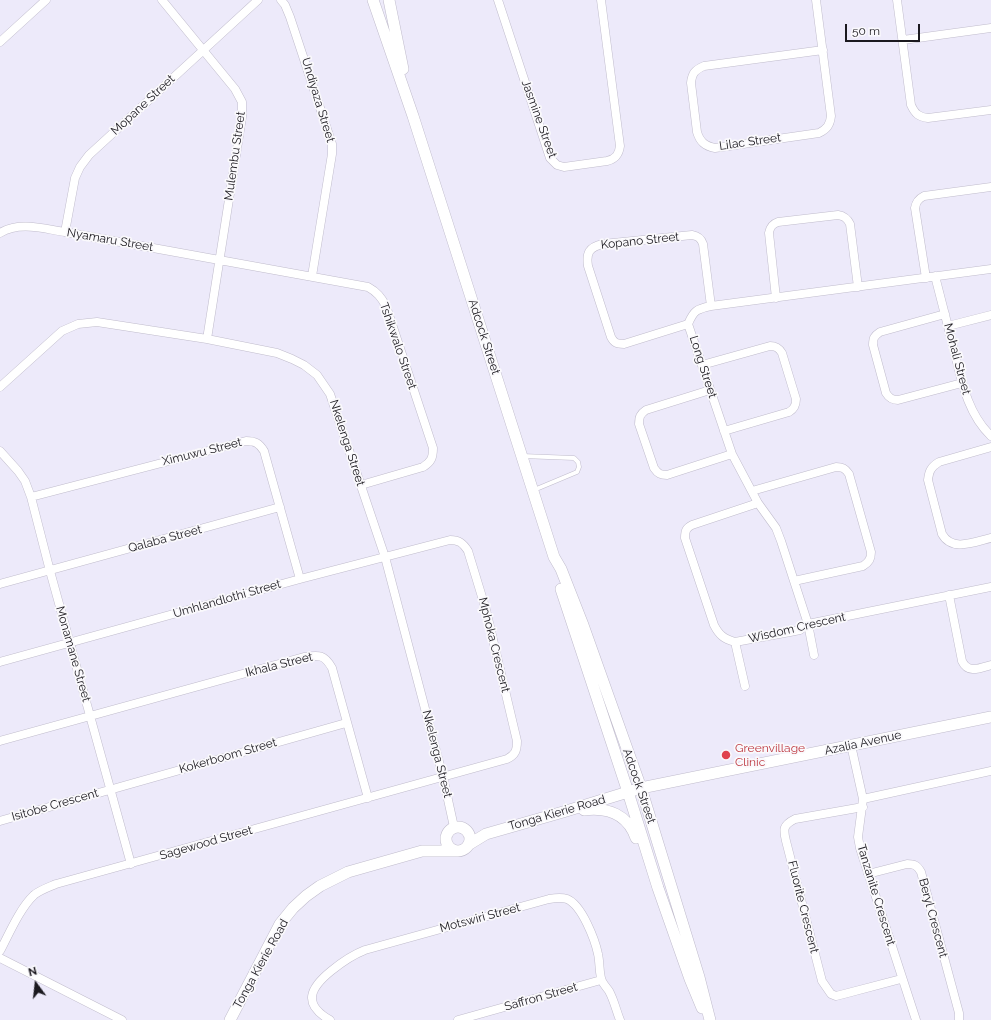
<!DOCTYPE html>
<style>
body{margin:0}
#map{position:relative;width:991px;height:1020px;overflow:hidden;background:#edeafa;font-family:Raleway,sans-serif}
canvas{display:block}
.north{position:absolute;left:16px;top:964px;width:40px;height:40px;-webkit-text-stroke:3px #faf9fc;paint-order:stroke;rotate:345deg;font-size:11px;font-weight:700;line-height:16px;text-align:center;color:#1b191f}
.north::after{content:'';display:block;margin:auto;width:14px;height:18px;background:#1b191f;clip-path:polygon(50% 0,100% 100%,50% 72%,0 100%)}
.scale{position:absolute;left:845px;top:24px;width:75px;height:18px;box-sizing:border-box;border:2px solid #1b191f;border-top:0;padding-left:5px;font-size:12px;line-height:14px;white-space:nowrap;color:#1b191f;-webkit-text-stroke:3px #faf9fc;paint-order:stroke}
</style>
<div id="map">
<canvas width="991" height="1020"></canvas>
<div class="north">N</div>
<div class="scale">50 m</div>
</div>
<script>
const c = document.querySelector('canvas').getContext('2d');
c.lineJoin = 'round';
function stroke(path, color, width, dash) {
  c.strokeStyle = color;
  c.lineWidth = width;
  c.lineCap = dash ? 'butt' : 'round';
  c.setLineDash(dash || []);
  c.stroke(path);
}
function write(font, color, halo, rows, align = 'center') {
  c.font = font + ' Raleway,sans-serif';
  c.lineWidth = 3.5;
  c.setLineDash([]);
  c.textBaseline = 'middle';
  c.strokeStyle = halo;
  c.fillStyle = color;
  for (const [text, x, y, turn = 0] of rows) {
    c.save();
    c.translate(x, y);
    c.rotate((+turn || 0) * Math.PI / 180);
    c.textAlign = isNaN(turn) ? turn : align;
    if (halo) c.strokeText(text, 0, 0);
    c.fillText(text, 0, 0);
    c.restore();
  }
}
const lane = new Path2D(`
 M522,456L574,458L578,462L579,467L577,472L534,490`);
const street = new Path2D(`
 M162,0L235,89L242,102V117L207,339
 M281,0L285,5L290,17L332,144V154L312,276
 M498,0L550,158L557,165L564,167L607,161C616,159 619,154 620,146L601,0
 M816,0L831,116C830,125 827,129 819,133L715,148C705,146 700,142 697,132L691,83C692,73 695,70 704,66L823,50
 M897,0L911,105C915,114 919,117 928,118L991,110
 M903,40L991,28
 M0,42L46,0
 M65,232L75,178L80,167L89,155L258,0
 M0,233C20,221 44,229 65,232L368,287C377,292 381,297 386,306L433,448C433,458 431,462 423,467L361,485
 M935,276C941,299 947,322 953,346C961,377 966,412 991,436
 M926,278L915,208C916,202 918,199 924,196L991,187
 M776,298L769,233C770,227 772,224 778,222L838,215C844,216 847,218 850,224L858,287
 M945,314L880,332C874,336 873,338 873,345L886,393C889,398 892,400 898,400L962,383
 M688,324L624,344C617,344 614,343 611,337L588,266C586,253 589,247 603,244L692,235C698,236 701,238 703,244L711,306
 M948,326L991,315
 M702,365L770,346C776,346 779,348 782,353L796,399C796,406 794,409 789,412L724,431
 M0,387L62,331L78,324L97,322L207,339L277,353L292,359L304,365L317,375L330,394L385,557L443,777L454,827
 M710,390L646,410C640,414 639,417 639,424L654,468C658,474 661,475 667,475L732,454
 M991,447L939,462C931,467 929,471 928,480L942,534C952,552 974,542 991,538
 M0,451L18,471L25,481L31,497L50,571L131,864
 M752,491L836,467C842,467 845,468 849,474L871,552C871,559 869,562 863,566L794,581
 M31,497L246,441C255,441 259,443 264,451L300,579
 M758,503L692,525C686,528 685,531 685,538L714,625C719,635 724,639 735,642L790,632L800,630L808,624L991,587
 M0,584L280,507
 M949,595L962,661C968,674 980,668 991,665
 M735,642L745,686
 M814,655L808,624L781,541L776,528L758,503L732,454L688,324C694,310 697,309 711,306L991,269
 M0,662L300,579L450,540C459,540 463,543 468,551L486,610L517,741C517,751 515,755 507,759L56,884C49,887 40,890 34,895C20,908 9,934 0,951
 M0,741L304,657C319,655 324,654 332,668L368,798
 M851,745L863,799L858,837L860,848L916,1020
 M863,799L991,771
 M863,807L795,819C783,825 783,829 786,841L822,981L831,994L836,996L844,994L901,979
 M0,821L346,723
 M868,874L907,864C914,864 917,865 921,872L959,1013V1020
 M0,958L122,1020
 M330,1020C302,1004 310,988 331,971C342,962 352,955 365,950L549,899C555,898 561,897 567,899C582,905 595,940 598,954C600,962 599,975 602,981C604,985 607,988 609,991C614,1000 616,1010 620,1020
 M458,1020L601,980`);
const secondary = new Path2D(`
 M373,0L413,116L554,557L561,569L583,625L641,788L699,977L710,1020
 M389,0L403,69
 M561,589L628,792L658,888L690,979L702,1008
 M584,810C608,807 628,815 636,838
 M446 839a12 12 0 1 1 24 0a12 12 0 1 1-24 0Z
 M468,845L486,834L563,812L641,788L991,717
 M230,1020L280,924L293,908L306,896L320,886L348,872L422,851H456`);
stroke(lane, '#c0bccc', 5);
stroke(street, '#c0bccc', 9);
stroke(secondary, '#c0bccc', 12);
stroke(lane, '#fff', 4);
stroke(street, '#fff', 8);
stroke(secondary, '#fff', 11);
for (const [x, y, r, color] of [
 [726,755,5,"#e0444e"]
]) {
  const dot = new Path2D();
  dot.arc(x, y, r, 0, 2 * Math.PI);
  c.fillStyle = color;
  c.fill(dot);
  stroke(dot, '#faf9fc', 1.5);
}
write('12px', '#1b191f', '#faf9fc', [
 ["Undiyaza Street",318,100,73],
 ["Mopane Street",143,105,-43],
 ["Jasmine Street",539,119,70],
 ["Lilac Street",750,142,-8],
 ["Mulembu Street",235,156,-82],
 ["Nyamaru Street",110,240,10],
 ["Kopano Street",640,241,-6],
 ["Adcock Street",484,337,72],
 ["Tshikwalo Street",398,346,71],
 ["Mohali Street",957,359,75],
 ["Long Street",703,367,72],
 ["Nkelenga Street",347,443,72],
 ["Ximuwu Street",202,452,-14],
 ["Qalaba Street",165,539,-15],
 ["Umhlandlothi Street",227,599,-16],
 ["Wisdom Crescent",797,628,-13],
 ["Mphoka Crescent",494,645,76],
 ["Monamane Street",73,654,74],
 ["Ikhala Street",279,665,-14],
 ["Azalia Avenue",863,743,-12],
 ["Nkelenga Street",437,754,76],
 ["Kokerboom Street",228,756,-16],
 ["Adcock Street",639,786,71],
 ["Isitobe Crescent",55,805,-16],
 ["Tonga Kierie Road",557,813,-16],
 ["Sagewood Street",206,843,-16],
 ["Tanzanite Crescent",876,895,73],
 ["Fluorite Crescent",803,907,76],
 ["Motswiri Street",480,918,-15],
 ["Beryl Crescent",933,918,75],
 ["Tonga Kierie Road",261,964,-61],
 ["Saffron Street",541,997,-16]
]);
write('12px', '#be3a42', '#faf9fc', [
 ["Greenvillage",735,748],
 ["Clinic",735,762]
], 'left');
</script>
